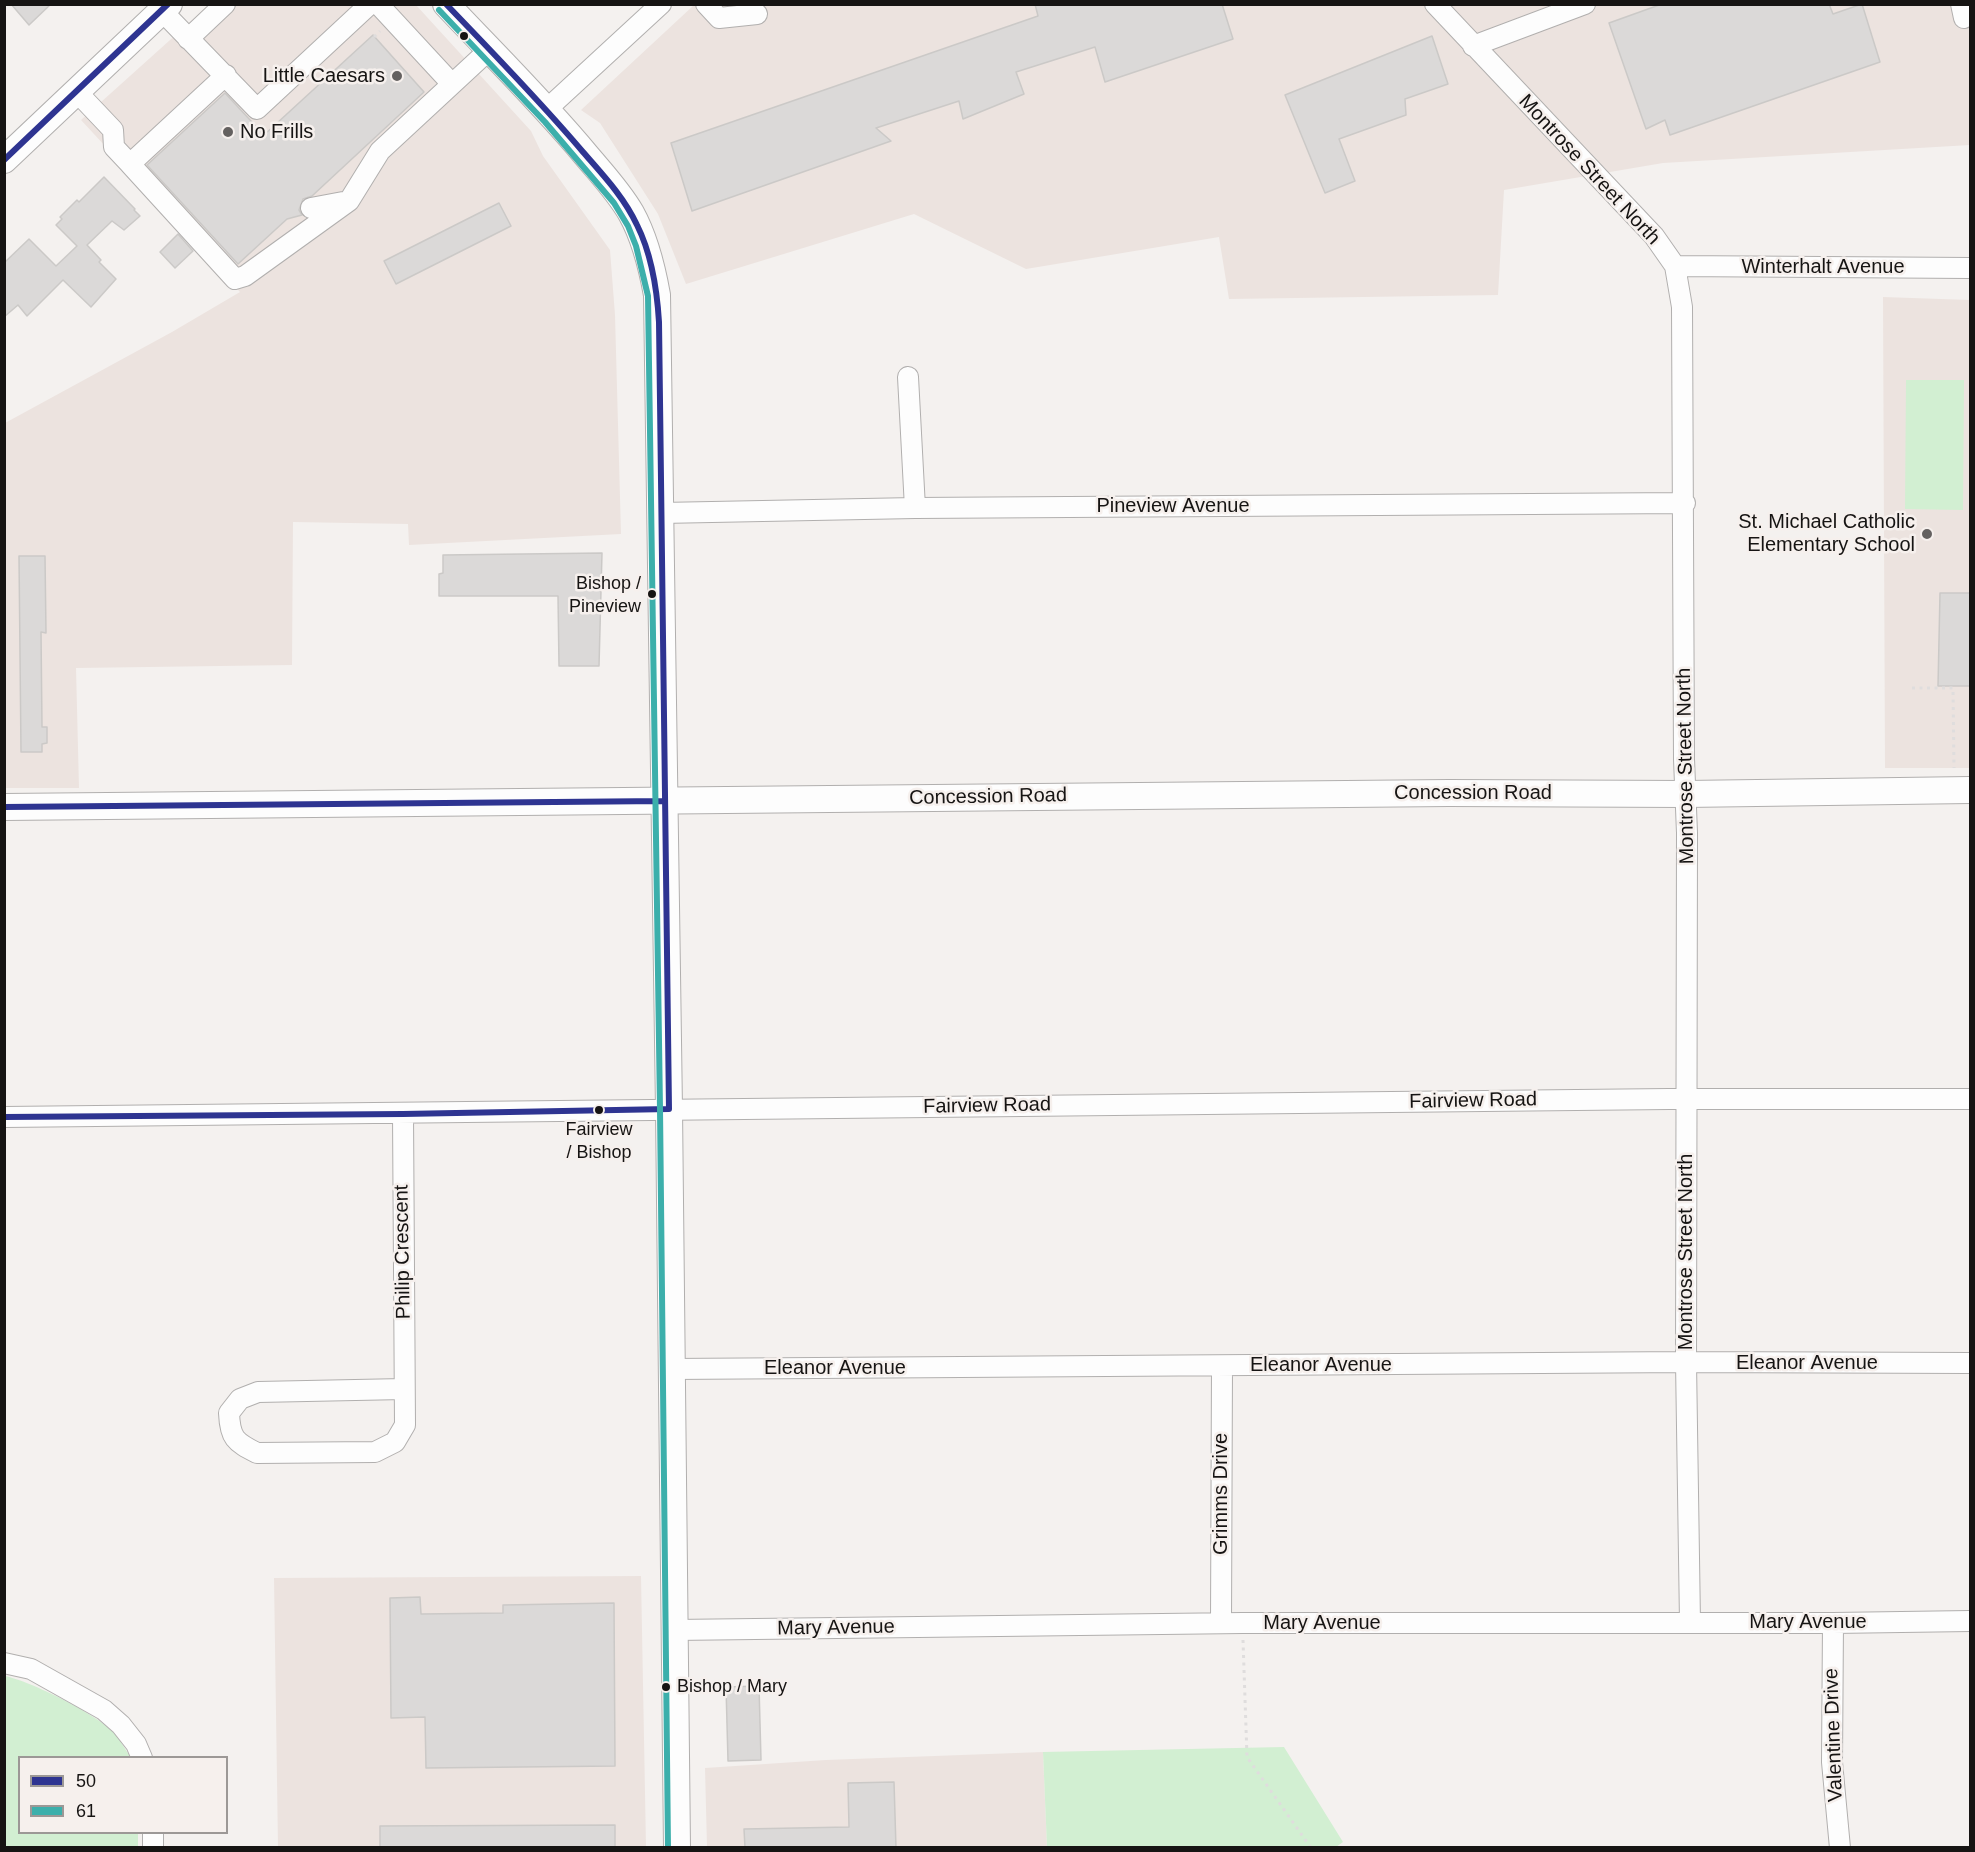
<!DOCTYPE html>
<style>
body{margin:0}
#map{position:relative;width:1975px;height:1852px;overflow:hidden;background:#f4f1ef;font-family:Arial,sans-serif}
canvas{display:block}
.frame{position:absolute;inset:0;border:6px solid #161413;pointer-events:none}
.legend{position:absolute;left:18px;top:1756px;width:210px;height:78px;box-sizing:border-box;background:#f6f0ed;border:2px solid #9c9896;margin:0;padding:8px 10px;list-style:none;font-size:18px;color:#161413}
.legend li{display:flex;align-items:center;gap:12px;height:30px}
.legend b{width:30px;border:2px solid #9c9896}
</style>
<div id="map">
<canvas width="1975" height="1852"></canvas>
<div class="frame"></div>
<ul class="legend">
<li><b style="height:8px;background:#2e3491"></b>50</li>
<li><b style="height:8px;background:#3cafab"></b>61</li>
</ul>
</div>
<script>
const c = document.querySelector('canvas').getContext('2d');
c.lineJoin = 'round';
function fillPath(path, color) {
  c.fillStyle = color;
  c.fill(path, 'evenodd');
}
function stroke(path, color, width, dash) {
  c.strokeStyle = color;
  c.lineWidth = width;
  c.lineCap = dash ? 'butt' : 'round';
  c.setLineDash(dash || []);
  c.stroke(path);
}
function write(font, color, halo, rows, align = 'center') {
  c.font = font + ' Arial,sans-serif';
  c.lineWidth = 5;
  c.setLineDash([]);
  c.textBaseline = 'middle';
  c.strokeStyle = halo;
  c.fillStyle = color;
  for (const [text, x, y, turn = 0] of rows) {
    c.save();
    c.translate(x, y);
    c.rotate((+turn || 0) * Math.PI / 180);
    c.textAlign = isNaN(turn) ? turn : align;
    if (halo) c.strokeText(text, 0, 0);
    c.fillText(text, 0, 0);
    c.restore();
  }
}
fillPath(new Path2D(`
 M209,5H416L531,131L543,156L610,250L615,315L621,534L409,545L408,524L293,522L292,665L76,668L79,788H5V423L172,332L240,292L81,120Z
 M694,5H1970V145L1663,163L1504,190L1498,295L1229,299L1219,237L1026,269L914,214L686,284L658,214L600,123L581,110Z
 M1883,297L1970,300V768H1885Z
 M641,1576L646,1847H278L274,1578Z
 M1043,1752L1047,1847H707L705,1768L826,1760Z`), '#ece3df');
fillPath(new Path2D(`
 M1906,380H1964L1963,510L1905,509Z
 M5,1676C30,1681 99,1715 115,1734C121,1741 125,1750 131,1757L20,1758V1832L138,1833V1847H5Z
 M1284,1747L1343,1842L1336,1847H1047L1043,1752Z`), '#d2efd2');
const building = new Path2D(`
 M11,4H51L29,25Z
 M1035,4H1222L1233,39L1105,82L1095,47L1016,72L1024,94L963,119L959,101L876,128L891,141L692,211L671,143L1038,16Z
 M1662,4H1829L1833,14L1862,4L1880,62L1670,135L1665,120L1646,129L1609,23Z
 M373,35L424,92L312,196L303,199L299,210L302,215L287,219L238,264L147,165L225,93L264,135Z
 M1432,36L1448,84L1405,99L1406,115L1339,139L1355,181L1325,193L1285,95Z
 M104,177L135,209L134,210L140,216L124,230L112,221L87,245L101,260L99,262L116,279L91,307L63,280L27,316L18,305L4,317V263L29,239L56,266L77,246L56,225L62,219L60,217L77,200L79,202Z
 M499,203L511,226L396,284L384,261Z
 M178,234L193,251L175,268L160,252Z
 M602,553L599,666H559L558,596H439V574L443,573V555Z
 M19,556H45L46,633L41,632L42,727H47V743L42,744V752H21Z
 M1940,593H1971V686H1938Z
 M420,1597L421,1614L503,1613V1605L614,1603L615,1766L426,1768L425,1717L391,1718L390,1598Z
 M759,1686L761,1760L728,1761L726,1687Z
 M894,1782L896,1848H745L744,1829L849,1827L848,1783Z
 M615,1825V1848H380V1826Z`);
fillPath(building, '#dbd9d8');
stroke(building, '#cbc9c7', 1.5);
const minor = new Path2D(`
 M378,4L452,84
 M706,4L719,18L757,14
 M1435,4L1654,236L1675,266L1682,307L1684,759L1687,833L1686,1362L1690,1622
 M1961,4L1964,18
 M162,11L257,109L370,4
 M188,39L225,4
 M1473,46L1585,4
 M76,91L113,130L114,147L130,164L226,75
 M547,109L661,4
 M130,164L235,279L245,276L349,201L380,151L489,50
 M311,208L343,202
 M1675,266L1970,268
 M908,377L915,508
 M661,513L915,508L1685,503
 M403,1114L405,1425L395,1442L375,1452L257,1453C235,1442 230,1438 229,1413L240,1399L258,1392L404,1389
 M4,1117L1669,1099H1970
 M671,1369L1686,1362L1970,1363
 M1221,1623L1222,1366
 M1833,1623L1832,1762L1840,1848
 M674,1630L1243,1623H1833L1970,1621
 M4,1663L31,1669L104,1710L121,1725L136,1744L142,1758
 M153,1832V1848`);
const major = new Path2D(`
 M446,4C493,54 542,102 586,155C602,174 619,192 631,213C645,238 652,267 657,295L669,1109L677,1848
 M4,160L169,4
 M4,807L1449,793L1686,794L1970,790`);
stroke(minor, '#b1afae', 22);
stroke(major, '#b1afae', 28);
stroke(new Path2D(`
 M374,37L380,31
 M1912,688H1953L1954,768
 M1243,1640L1247,1757L1311,1848`), '#dfdddd', 3, [3, 4.5]);
stroke(minor, '#fdfdfd', 20);
stroke(major, '#fdfdfd', 26);
stroke(new Path2D(`
 M4,160L168,4
 M4,807L664,801
 M4,1117L403,1114L669,1109L659,322C657,289 652,255 637,225C624,197 603,175 583,152C540,101 493,53 446,4`), '#2e3491', 6);
stroke(new Path2D(`
 M439,10L545,122L614,203L628,226L636,246L648,296L660,1109L668,1848`), '#3cafab', 6);
for (const [x, y, r, color] of [
 [464,36,5,"#161413"],
 [397,76,6,"#646160"],
 [228,132,6,"#646160"],
 [1927,534,6,"#646160"],
 [652,594,5,"#161413"],
 [599,1110,5,"#161413"],
 [666,1687,5,"#161413"]
]) {
  const dot = new Path2D();
  dot.arc(x, y, r, 0, 2 * Math.PI);
  c.fillStyle = color;
  c.fill(dot);
  stroke(dot, '#f6f0ed', 2);
}
write('18px', '#161413', '#f6f0ed', [
 ["Bishop /",641,584],
 ["Pineview",641,607],
 ["Fairview",599,1130,"center"],
 ["/ Bishop",599,1153,"center"],
 ["Bishop / Mary",677,1687,"left"]
], 'right');
write('20px', '#161413', '#f6f0ed', [
 ["Little Caesars",385,76],
 ["No Frills",240,132,"left"],
 ["St. Michael Catholic",1915,522],
 ["Elementary School",1915,545]
], 'right');
write('20px', '#161413', '#f6f0ed', [
 ["Montrose Street North",1589,170,47],
 ["Winterhalt Avenue",1823,267],
 ["Pineview Avenue",1173,506],
 ["Montrose Street North",1686,766,-91],
 ["Concession Road",1473,793],
 ["Concession Road",988,797,-1],
 ["Fairview Road",1473,1101,-1],
 ["Fairview Road",987,1106,-1],
 ["Philip Crescent",403,1252,-91],
 ["Montrose Street North",1686,1252,-90],
 ["Eleanor Avenue",1807,1363],
 ["Eleanor Avenue",1321,1365],
 ["Eleanor Avenue",835,1368],
 ["Grimms Drive",1221,1494,-90],
 ["Mary Avenue",1808,1622],
 ["Mary Avenue",1322,1623],
 ["Mary Avenue",836,1628,-1],
 ["Valentine Drive",1834,1735,-92]
]);
</script>
